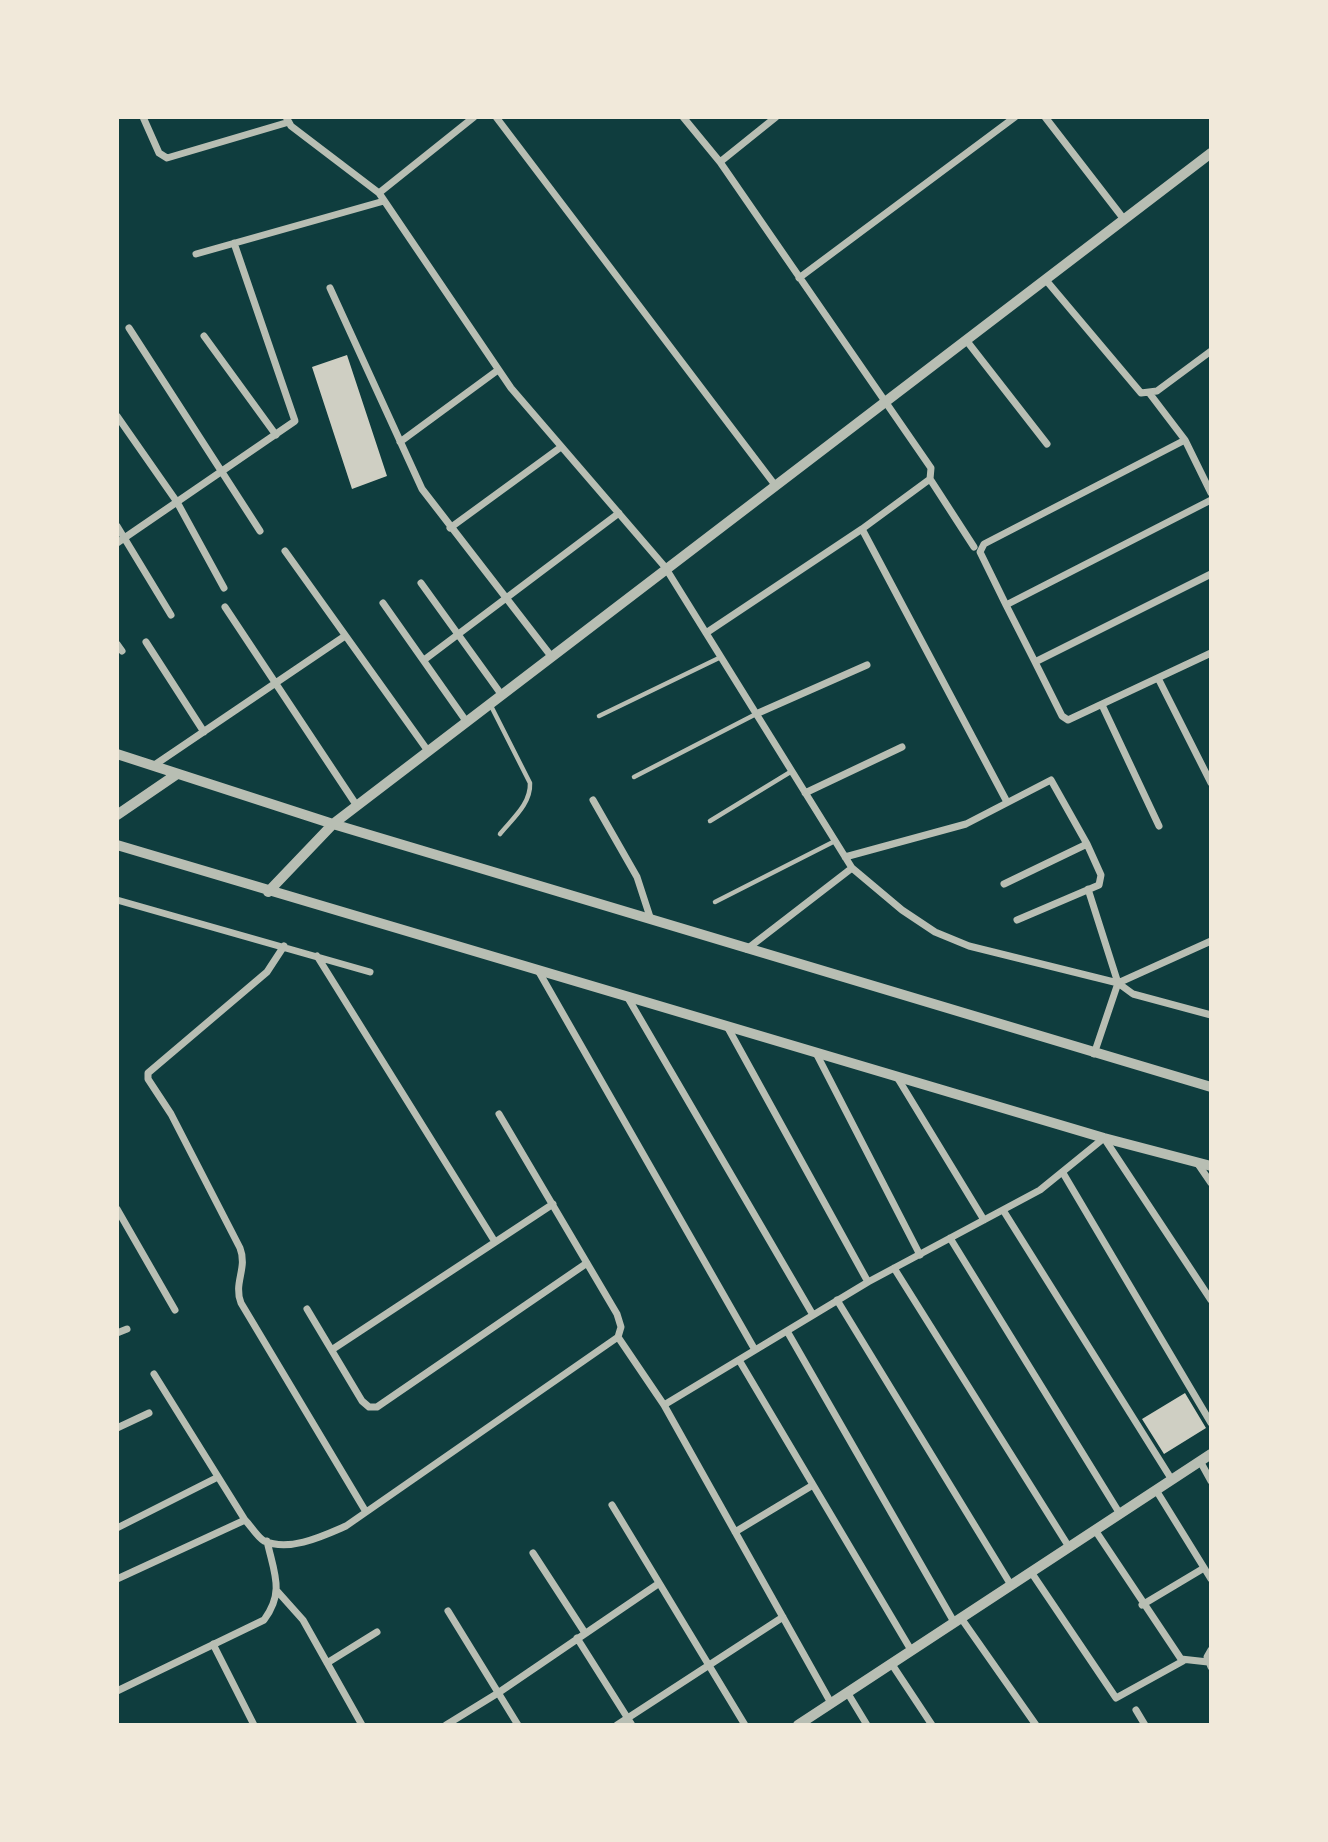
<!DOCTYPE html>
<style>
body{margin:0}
#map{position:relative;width:1328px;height:1842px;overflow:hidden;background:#0f3d3e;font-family:Poppins,sans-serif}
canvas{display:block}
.frame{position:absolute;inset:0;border:119px solid #f1e9da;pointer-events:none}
</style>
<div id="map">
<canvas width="1328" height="1842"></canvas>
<div class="frame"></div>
</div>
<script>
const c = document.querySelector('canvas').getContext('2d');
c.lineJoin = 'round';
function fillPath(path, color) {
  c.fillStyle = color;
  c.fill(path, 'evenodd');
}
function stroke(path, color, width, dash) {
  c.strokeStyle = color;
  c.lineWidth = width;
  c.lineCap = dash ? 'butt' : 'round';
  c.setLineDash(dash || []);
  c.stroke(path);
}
fillPath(new Path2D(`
 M347,355L387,476L352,489L312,367Z
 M1185,1393L1206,1428L1164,1454L1142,1419Z`), '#cfcfc3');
stroke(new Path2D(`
 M490,704L530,783C531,804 512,819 500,834
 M599,716L721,657
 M634,777L756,714
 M710,821L792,771
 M715,902L835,841`), '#b8beb3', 4.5);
stroke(new Path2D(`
 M143,117L159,153L167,158L289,122
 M286,117L291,126L379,193L511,388L665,567L852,868L902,910L935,932L969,946L1118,983L1211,941
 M496,117L775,485
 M683,117L720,162L931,468L930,479L862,529
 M1045,117L1123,218
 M720,162L776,117
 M379,193L474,117
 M196,254L384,201
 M799,278L1015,117
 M1045,279L1141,393L1157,391L1211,351
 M330,288L422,489L551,656
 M129,328L260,531
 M204,336L276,435
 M966,340L1047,444
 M1150,394L1185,440
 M117,416L177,502L224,588
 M400,442L498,370
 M930,479L974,547
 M117,526L171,615
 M450,528L561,447
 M117,543L295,421L234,243
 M285,551L428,751
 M1211,574L1035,662L1062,716L1068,720L1211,653
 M421,583L501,694
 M383,603L466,721
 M1006,605L980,552L984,544L1185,440L1211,493
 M225,607L357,806
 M706,633L862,529L1007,802
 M146,642L204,732
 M117,644L122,651
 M424,660L619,513
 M1035,662L1006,605L1211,500
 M1158,678L1211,783
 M1102,705L1159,826
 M756,714L867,665
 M153,766L345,636
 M805,793L902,747
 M593,800L637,877L651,920
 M845,857L966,824L1051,780L1087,844L1004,884
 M1088,889L1118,983L1133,994L1211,1015
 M117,900L370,972
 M1017,920L1099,885L1101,875L1087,844
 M284,946L267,972L148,1073V1079L171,1114L240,1248C248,1268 233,1283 241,1303L366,1512
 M747,949L852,868
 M317,956L495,1242
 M539,972L755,1350
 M628,998L813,1315
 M728,1028L868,1282
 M816,1053L920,1255
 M1094,1054L1118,983
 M897,1077L984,1220
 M499,1114L617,1314L621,1327L618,1337
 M1198,1164L1211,1183
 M1063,1173L1211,1423
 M117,1209L175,1310
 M1003,1210L1172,1480
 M950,1238L1120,1514
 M894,1268L1069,1547
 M837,1300L1011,1585
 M307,1309L362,1401L369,1407H377L587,1263
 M787,1331L954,1622
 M117,1333L127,1329
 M333,1349L553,1204
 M739,1360L911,1650
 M154,1374L245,1520C251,1526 257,1537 264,1541C290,1552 323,1536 346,1526L618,1337L664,1405L868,1282L1040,1190L1104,1138L1211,1300
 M664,1405L831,1703
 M117,1428L149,1413
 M1200,1461L1211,1481
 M1156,1490L1211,1579
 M612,1505L745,1725
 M117,1528L218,1477
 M1095,1530L1181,1659L1208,1662
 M735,1532L813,1485
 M533,1553L585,1633
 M1031,1572L1116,1698L1183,1661
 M117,1579L245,1520
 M278,1592L303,1620L362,1725
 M1142,1605L1204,1568
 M448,1611L518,1725
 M961,1618L1036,1725
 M577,1638L632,1725
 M213,1644L254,1725
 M1211,1650L1207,1657L1211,1667
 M327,1663L377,1632
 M891,1663L932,1725
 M117,1691L264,1620C285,1592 274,1573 267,1541
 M847,1692L867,1725
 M1136,1710L1145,1725
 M446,1725L498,1693L658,1584
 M617,1725L783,1617`), '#b8beb3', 7);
stroke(new Path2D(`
 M117,754L333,824L1211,1087
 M117,815L177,774
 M117,845L1104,1138L1211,1166
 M268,892L333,824L1211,153
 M798,1725L1211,1454`), '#b8beb3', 10);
</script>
